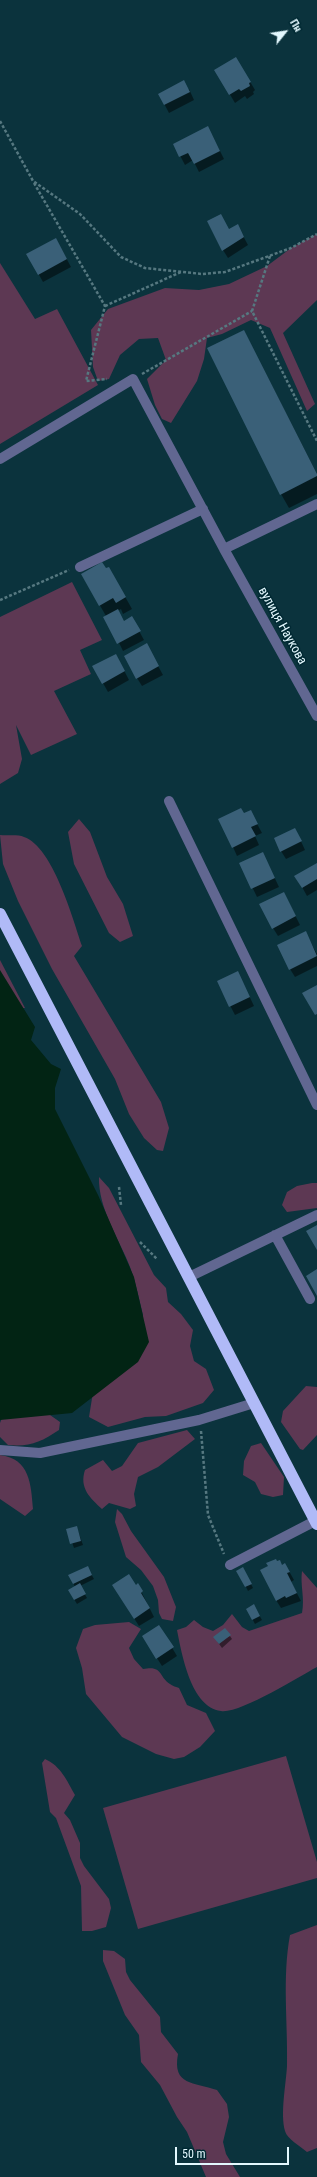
<!DOCTYPE html>
<meta charset="utf-8">
<style>
body{margin:0}
#map{position:relative;width:317px;height:2177px;overflow:hidden;background:#0b333d;font-family:"Roboto Condensed",sans-serif}
canvas{display:block}
.north{position:absolute;left:265px;top:12px;width:40px;height:40px;-webkit-text-stroke:3px #002933;paint-order:stroke;rotate:60deg;font-size:11px;font-weight:700;line-height:16px;text-align:center;color:#e3f8fe}
.north::after{content:'';display:block;margin:auto;width:14px;height:18px;background:#e3f8fe;clip-path:polygon(50% 0,100% 100%,50% 72%,0 100%)}
.scale{position:absolute;left:175px;top:2147px;width:114px;height:18px;box-sizing:border-box;border:2px solid #e3f8fe;border-top:0;padding-left:5px;font-size:12px;line-height:14px;white-space:nowrap;color:#e3f8fe;-webkit-text-stroke:3px #002933;paint-order:stroke}
</style>
<div id="map">
<canvas width="317" height="2177"></canvas>
<div class="north">Пн</div>
<div class="scale">50 m</div>
</div>
<script>
const c = document.querySelector('canvas').getContext('2d');
c.lineJoin = 'round';
function fillPath(path, color) {
  c.fillStyle = color;
  c.fill(path, 'evenodd');
}
function stroke(path, color, width, dash) {
  c.strokeStyle = color;
  c.lineWidth = width;
  c.lineCap = dash ? 'butt' : 'round';
  c.setLineDash(dash || []);
  c.stroke(path);
}
function write(font, color, halo, rows, align = 'center') {
  c.font = font + ' "Roboto Condensed",sans-serif';
  c.lineWidth = 3;
  c.setLineDash([]);
  c.textBaseline = 'middle';
  c.strokeStyle = halo;
  c.fillStyle = color;
  for (const [text, x, y, turn = 0] of rows) {
    c.save();
    c.translate(x, y);
    c.rotate((+turn || 0) * Math.PI / 180);
    c.textAlign = isNaN(turn) ? turn : align;
    if (halo) c.strokeText(text, 0, 0);
    c.fillText(text, 0, 0);
    c.restore();
  }
}
fillPath(new Path2D(`
 M317,234V300L283,333L315,404L307,411L270,328L251,320L222,334L207,338L204,359L197,381L171,423L162,419L155,405L147,379L166,360L158,338L139,339L120,355L109,379L98,381L93,367L91,330L108,309L165,288L199,290L229,284L267,266L291,248Z
 M0,263L35,319L57,309L98,385L0,444Z
 M72,582L102,640L80,650L91,674L54,691L77,734L31,755L16,725L22,759L18,773L0,784V617Z
 M79,819L90,832L107,877L123,904L133,936L120,942L109,933L74,864L68,832Z
 M0,835C7,836 18,834 24,837C53,847 73,919 82,946L74,956L161,1102L169,1128L163,1151L157,1150L144,1138L129,1114L115,1079L52,969L18,901L3,864Z
 M0,960L25,1008H19L0,991Z
 M99,1177L109,1188L154,1275L166,1288L168,1302L181,1314L193,1330L190,1346L194,1361L206,1369L214,1390L203,1403L166,1416L145,1417L108,1427L89,1417L94,1386L143,1315C139,1299 136,1283 130,1267C119,1239 98,1208 99,1177Z
 M312,1183H317V1208L287,1212L282,1205L287,1192L297,1186Z
 M306,1386L317,1387V1435L303,1450L300,1449L281,1422L283,1411Z
 M3,1415H50L60,1422L59,1430C41,1442 30,1447 8,1445L0,1437V1423Z
 M187,1430L195,1439L158,1467L138,1477L134,1494L136,1506L130,1509L109,1503L102,1509C90,1498 79,1488 85,1470L103,1460L112,1471L122,1466L138,1443Z
 M261,1443L284,1477L283,1495L273,1497L261,1494L255,1482L243,1475L244,1461L251,1446Z
 M0,1455C30,1459 31,1484 33,1509L25,1516L0,1499Z
 M117,1509L122,1514L131,1531L164,1577L176,1607L173,1621L162,1619L159,1613L158,1600L153,1586L141,1570L126,1557L115,1522Z
 M302,1571L317,1588V1667C298,1677 240,1714 221,1711C191,1707 182,1655 177,1630L186,1627L194,1620L203,1627L213,1631L223,1625L232,1614L242,1627L249,1631L302,1613C305,1598 300,1585 302,1571Z
 M129,1622L141,1629L129,1648L134,1659L143,1669C163,1665 158,1676 170,1684C172,1686 177,1687 179,1688L187,1705L206,1713L215,1731L200,1747L184,1757L174,1759L156,1754L122,1737L86,1694L82,1668L76,1648L83,1629L95,1625Z
 M286,1756L317,1862V1878L138,1929L103,1808Z
 M45,1759C61,1766 67,1781 75,1795L64,1813L70,1820L80,1843V1858L84,1866L109,1899L111,1908L106,1927L92,1931H82L81,1886L56,1818L50,1812L42,1763Z
 M317,1925V2148L307,2152C300,2146 287,2139 285,2131C280,2114 286,2084 287,2066C288,2022 282,1978 290,1935Z
 M103,1950L114,1951L125,1959L126,1972L130,1980L160,2017L161,2032L178,2054C172,2086 194,2082 217,2090L227,2104L229,2117L223,2142L226,2154L240,2177H206L187,2132L177,2117L160,2085L141,2062L139,2035L125,2015L103,1961Z`), '#5d3853');
fillPath(new Path2D(`
 M0,970L35,1027L31,1040L51,1064L61,1069L55,1088V1109L98,1195L134,1277L149,1342L138,1362L72,1413L0,1420Z`), '#022414');
fillPath(new Path2D(`
 M236,58L255,90L253,92L254,94L247,99L245,96L235,103L216,71Z
 M189,89L194,100L169,113L159,94Z
 M212,135L224,159L199,172L193,160L185,165L174,144Z
 M229,230L242,234L248,245L228,258L223,250Z
 M56,239L71,267L43,282L28,255Z
 M244,331L317,474V494L289,508L281,494Z
 M109,568L132,609L123,614L121,609L118,611L124,622L132,618L144,640L123,651L106,616L82,574Z
 M151,653L163,675L142,686L137,678Z
 M116,655L129,680L108,692L94,667Z
 M244,815L255,820L262,833L255,836L259,845L237,856L233,847Z
 M299,837L305,850L286,859L281,851Z
 M267,862L279,887L257,897L241,864Z
 M317,864V890L307,896L296,876Z
 M288,901L300,925L278,936L273,928Z
 M305,932L317,954V966L295,977L290,969Z
 M242,981L254,1006L235,1015L218,982Z
 M77,1528L83,1545L74,1548L68,1530Z
 M285,1564L294,1580L291,1582L301,1601L281,1608L276,1600L282,1566Z
 M87,1567L94,1579L80,1586L87,1598L77,1604L69,1591L75,1587L70,1576Z
 M243,1568L253,1588L248,1591L238,1571Z
 M138,1585L154,1617L139,1626L118,1593Z
 M254,1606L262,1620L255,1624L247,1609Z
 M159,1626L177,1656L162,1666L148,1644Z
 M230,1636L232,1639L222,1648L217,1641Z`), '#0007');
fillPath(new Path2D(`
 M236,57L251,82L249,83L250,86L241,91L239,89L229,95L214,70Z
 M184,80L190,92L164,105L158,94Z
 M208,126L220,151L194,164L188,153L179,157L173,144Z
 M221,214L229,229L238,224L244,237L222,251L207,221Z
 M56,238L67,259L38,275L26,254Z
 M244,330L317,474V476L280,495L207,348Z
 M102,562L106,568L109,567L126,597L116,603L113,598L99,606L81,574Z
 M118,609L124,621L132,616L141,631L117,644L103,617Z
 M147,643L159,666L136,679L124,656Z
 M116,654L125,671L102,684L92,666Z
 M241,808L244,813L251,810L258,824L251,827L256,836L232,848L218,819Z
 M295,828L302,841L280,852L274,838Z
 M263,852L275,878L251,889L239,863Z
 M317,863V879L302,888L294,876Z
 M284,892L296,916L272,929L259,904Z
 M306,931L317,956L289,970L277,945Z
 M238,971L250,997L229,1007L217,981Z
 M317,985V1014L315,1015L302,993Z
 M317,1225V1250L306,1231Z
 M317,1269V1296L306,1276Z
 M77,1526L81,1541L70,1544L66,1529Z
 M276,1559L277,1561L280,1560L282,1565L285,1563L290,1572L287,1573L297,1593L286,1598L285,1596L276,1601L260,1570L268,1566L266,1563Z
 M88,1566L92,1575L73,1584L68,1575Z
 M243,1567L252,1584L245,1587L236,1571Z
 M129,1574L136,1585L138,1583L143,1591L141,1593L150,1608L134,1619L112,1585Z
 M80,1583L86,1594L74,1600L68,1590Z
 M254,1604L260,1616L252,1620L246,1609Z
 M159,1625L174,1647L156,1659L142,1636Z
 M225,1628L231,1635L219,1644L213,1637Z`), '#3a6078');
stroke(new Path2D(`
 M0,121L33,181L80,214L121,257L145,268L202,274L225,272L291,248L317,234
 M34,183L105,306L86,381L107,379
 M270,256L252,311L317,441
 M105,306L181,272
 M142,374L252,311
 M0,600L69,570
 M119,1187L121,1205
 M140,1242L157,1259
 M201,1431L208,1515L224,1554`), '#567880', 2.5, [3, 2]);
stroke(new Path2D(`
 M0,459L133,379L224,549L317,504
 M224,549L317,716
 M80,567L203,509
 M169,801L317,1105
 M275,1235L310,1299
 M189,1277L317,1215
 M0,1450L40,1453L199,1420L254,1403
 M230,1565L317,1520`), '#616791', 10);
stroke(new Path2D(`
 M0,914L317,1524`), '#b0baf7', 12);
write('13px', '#e3f8fe', '#002933', [
 ["вулиця Наукова",282,626,61]
]);
</script>
